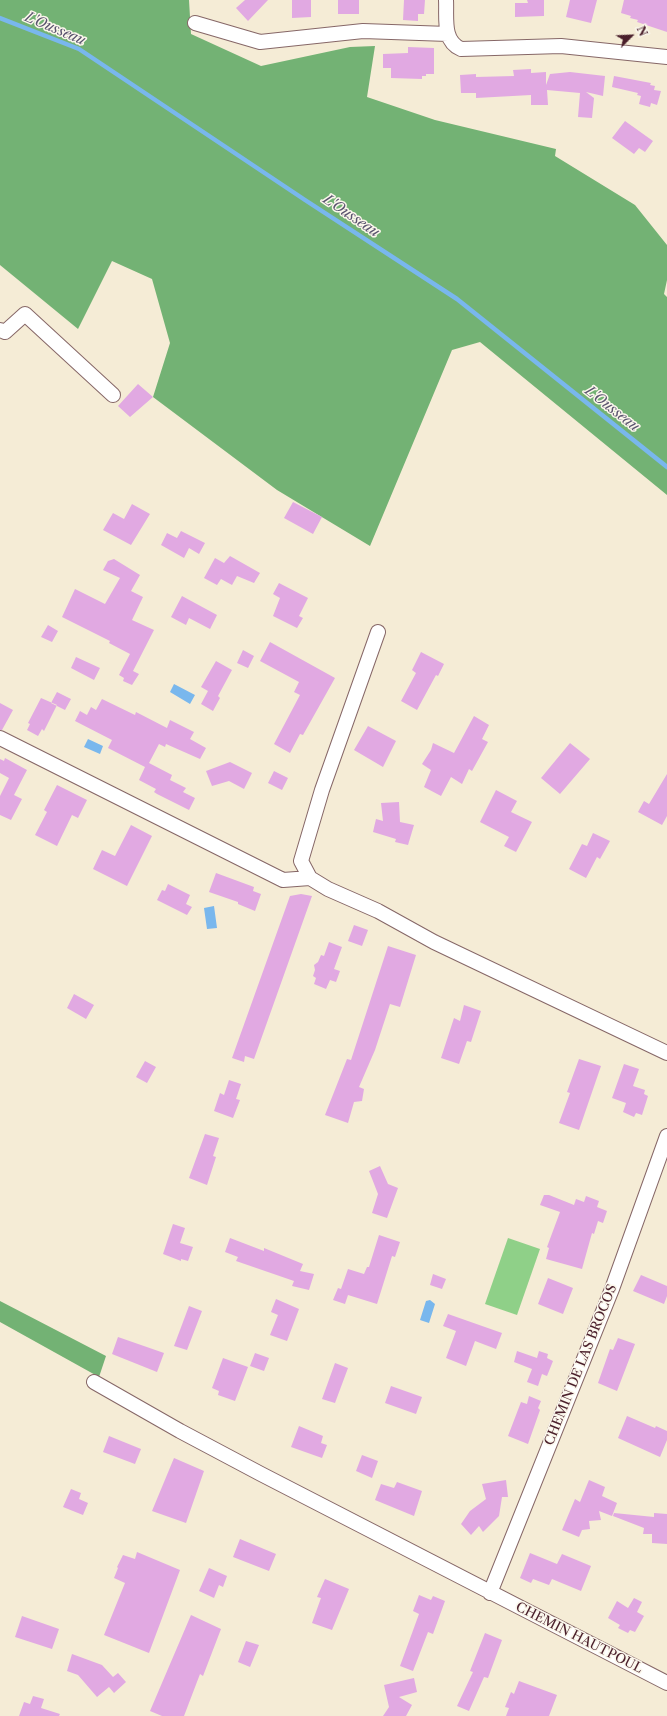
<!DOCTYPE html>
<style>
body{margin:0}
#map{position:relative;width:667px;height:1716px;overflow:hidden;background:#f5ecd6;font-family:"Libre Caslon Text",serif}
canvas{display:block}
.north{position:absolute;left:611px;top:16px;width:40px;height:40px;-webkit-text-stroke:3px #fbf7ec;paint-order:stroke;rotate:66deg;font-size:11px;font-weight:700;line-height:16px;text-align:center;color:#4a1f2b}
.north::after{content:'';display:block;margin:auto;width:14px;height:18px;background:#4a1f2b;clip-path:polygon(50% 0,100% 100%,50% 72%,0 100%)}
</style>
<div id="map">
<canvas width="667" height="1716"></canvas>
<div class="north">N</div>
</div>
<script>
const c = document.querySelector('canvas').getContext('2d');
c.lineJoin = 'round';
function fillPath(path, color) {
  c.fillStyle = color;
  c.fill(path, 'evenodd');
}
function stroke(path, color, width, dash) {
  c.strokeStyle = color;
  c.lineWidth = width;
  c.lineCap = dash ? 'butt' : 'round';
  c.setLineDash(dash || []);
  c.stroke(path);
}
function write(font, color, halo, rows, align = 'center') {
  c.font = font + ' "Libre Caslon Text",serif';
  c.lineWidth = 3;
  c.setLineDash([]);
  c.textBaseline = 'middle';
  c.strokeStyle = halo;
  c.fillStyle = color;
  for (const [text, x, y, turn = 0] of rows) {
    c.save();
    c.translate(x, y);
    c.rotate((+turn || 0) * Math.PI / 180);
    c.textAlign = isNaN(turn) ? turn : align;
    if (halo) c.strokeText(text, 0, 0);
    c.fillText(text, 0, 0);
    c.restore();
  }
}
fillPath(new Path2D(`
 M508,1238L540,1249L517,1315L485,1304Z`), '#8fd088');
fillPath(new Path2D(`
 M0,0H189L191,34L261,66L350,47L375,46L367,97L435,120L556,149L555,156L635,205L667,245V280L664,294L667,297V495L480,342L452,350L370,546L277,490L153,397L170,343L152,279L112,261L78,329L0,265Z
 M0,1301L106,1356L99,1377L0,1322Z`), '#73b274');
fillPath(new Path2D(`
 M174,684L195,695L190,704L170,692Z
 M88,739L103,746L100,754L84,747Z
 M214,906L217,928L207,929L204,908Z
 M430,1300L435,1304L429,1323L420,1320L426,1301Z`), '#79b7ed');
stroke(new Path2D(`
 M0,18L79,49L305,200L457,299L667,467`), '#79b7ed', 4.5);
fillPath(new Path2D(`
 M245,0H268L248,21L236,8Z
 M292,0H311V17L292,18Z
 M338,0H359V14H338Z
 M404,0H425L424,14H418V21L403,20Z
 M527,0H544V16L515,17V3H528Z
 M570,0H597L591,23L566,17Z
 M624,0H667V32L637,22L638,20L630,18L631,16L621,13Z
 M408,47L434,48V74H426V76H422V79L391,78V68H383V54L408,53Z
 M531,69V73L546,72V85L550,74L570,72L605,76L603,96L586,92L594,98L592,118L578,117L580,93L547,90L548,105H531V95L476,98V93H461L460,75L476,74V77L514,76L513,70Z
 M614,76L651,83L650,85L655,86L654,90L661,91L657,105L651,103L650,107L639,104L641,96L637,95L638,93L612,87Z
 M625,121L653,141L645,152L639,148L634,154L612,138Z
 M138,384L153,397L130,417L118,406Z
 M293,502L322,517L313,534L284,518Z
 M132,504L150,514L131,545L103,530L113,513L124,519Z
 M181,531L205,543L199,554L189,548L184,558L161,545L167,533L177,538Z
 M230,556L260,573L254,583L237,576L232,585L221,579L217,585L204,578L215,558L224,563Z
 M114,559L140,575L131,591L143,597L132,620L154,630L133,671L139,674L132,685L123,681L124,678L119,675L130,654L109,643L110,641L62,617L75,589L105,604L120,578L103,570L108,561Z
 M279,583L308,598L299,616L303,618L297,628L273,616L280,598L273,594Z
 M182,596L217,615L210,629L189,618L186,625L171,617Z
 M48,625L58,631L52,642L41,637Z
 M270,642L335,678L303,735L300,734L290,753L274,744L300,695L294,692L299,682L260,661Z
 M243,650L254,656L248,668L237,663Z
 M421,652L444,664L438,676L436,675L417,710L401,701L416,673L412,670Z
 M76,657L100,668L94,680L71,668Z
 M216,661L232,670L218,696L220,698L213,711L201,704L208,691L201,687Z
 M57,692L71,699L65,710L51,703Z
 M41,698L57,705L44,731L42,729L38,736L27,730L30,724L28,723Z
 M102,699L135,715L136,712L167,728L170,720L194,732L190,739L206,748L200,759L166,744L165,747L159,744L149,763L172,775L170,780L186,788L183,792L195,798L189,810L157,794L154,792L156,789L139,780L145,767L108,748L112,740L75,721L80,711L87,715L91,707L96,710Z
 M0,703L13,710L2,730H0Z
 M474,716L489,725L482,739L488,742L472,771L469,769L462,784L451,777L441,796L424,787L431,770L422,764L431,750L433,743L454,753Z
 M368,726L396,741L383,767L354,750Z
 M570,743L590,759L560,794L541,778Z
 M5,758L27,770L14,795L22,799L11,820L0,815V796L9,778L0,773V759L4,761Z
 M230,762L252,773L244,789L229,781L212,786L206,771Z
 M274,771L288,778L282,790L268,783Z
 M667,774V816L662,825L638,812L644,801L649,804Z
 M57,785L87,800L78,818L72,815L57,846L35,835L47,812L44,810Z
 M496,790L517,801L511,812L532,822L516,852L504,846L509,837L480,822Z
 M399,802L400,822L414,825L408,845L395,842L396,839L373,832L376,819L383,821L381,803Z
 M131,825L152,836L127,886L93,869L102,850L115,856Z
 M593,833L610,841L600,859L597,857L586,878L569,869L582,844L587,846Z
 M216,873L254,887L253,891L261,894L255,911L238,904V902L209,892Z
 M168,884L190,895L186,904L192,907L187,915L157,900L162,890L165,891Z
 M301,894L312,896L254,1059L245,1056L244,1062L232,1058L290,896Z
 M354,925L368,930L362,946L348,941Z
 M329,942L342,947L334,969L340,971L336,982L330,980L326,989L314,984L316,978L313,976L315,970L314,965L318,962L321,955L324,956Z
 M388,946L416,955L400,1007L390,1004L375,1050L359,1087L364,1089L362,1101L354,1102L348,1123L325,1115L347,1059L351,1060Z
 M74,994L94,1005L86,1019L67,1008Z
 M464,1005L481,1011L471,1042L467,1041L459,1064L441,1058L454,1018L460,1021Z
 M579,1059L601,1066L579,1130L559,1123L570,1093L567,1092Z
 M145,1061L156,1067L147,1083L136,1077Z
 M624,1064L639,1069L633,1086L645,1090L644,1094L648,1096L642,1115L636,1113L634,1117L623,1112L626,1103L612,1098Z
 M229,1080L241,1084L236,1099L240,1100L233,1118L214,1111L220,1093L224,1095Z
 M205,1134L219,1138L213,1156L216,1157L207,1185L189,1178Z
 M380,1166L388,1184L398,1188L387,1218L372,1213L378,1194L369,1171Z
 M544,1195H549L574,1205L576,1199L584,1202L586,1196L599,1201L597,1207L607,1211L603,1223L598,1221L594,1234L592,1233L582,1269L546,1259L549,1248L547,1247L560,1212L540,1205Z
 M173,1224L185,1228L180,1243L193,1247L188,1261L181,1259V1261L163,1254Z
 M379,1235L400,1242L395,1257L392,1256L377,1304L348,1295L345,1304L333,1300L338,1288L341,1289L348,1269L364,1274L367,1267H369Z
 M230,1238L264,1251V1248L303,1264L300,1271L314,1274L309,1290L292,1286L294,1281L236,1261L238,1257L225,1252Z
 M433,1274L446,1279L442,1289L430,1285Z
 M641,1275L667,1286V1296L664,1304L633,1291Z
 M548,1278L573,1288L563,1314L538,1304Z
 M276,1299L299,1309L287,1341L270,1335L278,1315L271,1312Z
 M189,1306L202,1311L187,1350L174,1346Z
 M448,1314L502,1333L496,1349L475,1341L466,1366L446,1358L456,1331L443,1326Z
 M118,1337L164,1353L157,1372L112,1354Z
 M618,1338L635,1344L617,1391L598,1383L610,1349L613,1350Z
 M517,1351L537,1358L539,1351L548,1354L547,1358L553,1361L547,1376L542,1374L538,1386L527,1382L532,1369L514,1362Z
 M255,1353L269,1358L264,1371L250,1366Z
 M223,1358L248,1367L235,1401L218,1395L219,1391L212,1388Z
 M335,1363L348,1368L335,1403L322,1399Z
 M391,1386L422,1397L416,1414L385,1403Z
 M529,1396L541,1401L538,1408L540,1410L528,1444L508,1436L521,1402L527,1404Z
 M627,1416L655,1428L656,1426L667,1431V1440L660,1457L618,1438Z
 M299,1426L323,1436L321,1443L327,1445L322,1458L291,1447Z
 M109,1436L141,1449L135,1464L103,1452Z
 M362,1455L378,1461L372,1478L356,1471Z
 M174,1458L204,1471L186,1523L152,1511Z
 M506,1480L508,1497H502L499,1516L483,1532L479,1526L471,1535L461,1524L470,1511L486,1499L482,1484Z
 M589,1480L605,1487L602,1496L617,1503L612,1516L599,1511L601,1520L589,1521L590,1529L582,1530L579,1537L562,1530L575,1499L580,1502Z
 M397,1482L422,1491L414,1516L375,1500L381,1484L394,1488Z
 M71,1489L81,1493L79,1499L88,1503L83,1515L63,1507Z
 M614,1513L654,1517V1513L667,1514V1544L652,1543V1534H643L644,1528L613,1516Z
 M240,1539L276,1554L269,1571L233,1557Z
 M137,1552L180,1570L149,1653L104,1635L125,1583L114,1578L118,1568L117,1567L123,1555L135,1559Z
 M530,1553L557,1564L562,1554L591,1566L581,1591L552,1579L549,1585L533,1579L531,1583L520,1578Z
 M209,1568L227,1576L223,1587L219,1585L214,1598L199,1591Z
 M325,1579L349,1589L332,1630L312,1623L321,1598L317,1597Z
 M419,1595L431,1600L433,1596L445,1601L433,1634L428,1632L413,1671L400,1666L419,1614L413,1611Z
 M634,1598L642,1602L637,1612L644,1616L635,1632L630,1630L628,1633L618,1628L620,1625L608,1618L617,1601L628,1608Z
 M191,1615L221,1629L203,1676L200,1674L184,1716H162L150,1711Z
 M22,1616L59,1629L52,1649L15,1637Z
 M485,1633L502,1640L488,1678L484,1677L469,1711L457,1706L473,1672L470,1671Z
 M246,1641L259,1645L250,1667L238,1662Z
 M72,1654L102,1665L113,1677L118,1673L126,1682L114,1693L109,1687L97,1697L78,1675L67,1671Z
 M414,1678L417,1692L399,1697L412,1705L406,1716H383L389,1707L384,1685Z
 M519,1681L557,1695L549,1716H506L509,1708L505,1707L511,1692L514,1694Z
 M33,1696L44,1699L41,1708L60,1714L59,1716H19L24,1702L30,1704Z`), '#e1a9e2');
const minor = new Path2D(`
 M446,0C447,17 442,41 461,49L561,46L667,57
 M195,23L260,42L363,31L448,34
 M0,330L5,332L25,314L113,395
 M0,738L283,880L310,878L328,889L378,911L434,942L667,1053
 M310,878L301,861L322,790L378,632
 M94,1382L180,1431L261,1474L667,1683
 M490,1593L612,1289L667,1136`);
stroke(minor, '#866767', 16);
stroke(minor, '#fff', 14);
write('13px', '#4a1f2b', '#fbf7ec', [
 ["CHEMIN DE LAS BROCOS",581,1365,-68],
 ["CHEMIN HAUTPOUL",579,1638,27]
]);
write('italic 14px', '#5a546f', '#fbf7ec', [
 ["L'Ousseau",55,29,23],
 ["L'Ousseau",351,216,34],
 ["L'Ousseau",612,409,38]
]);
</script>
